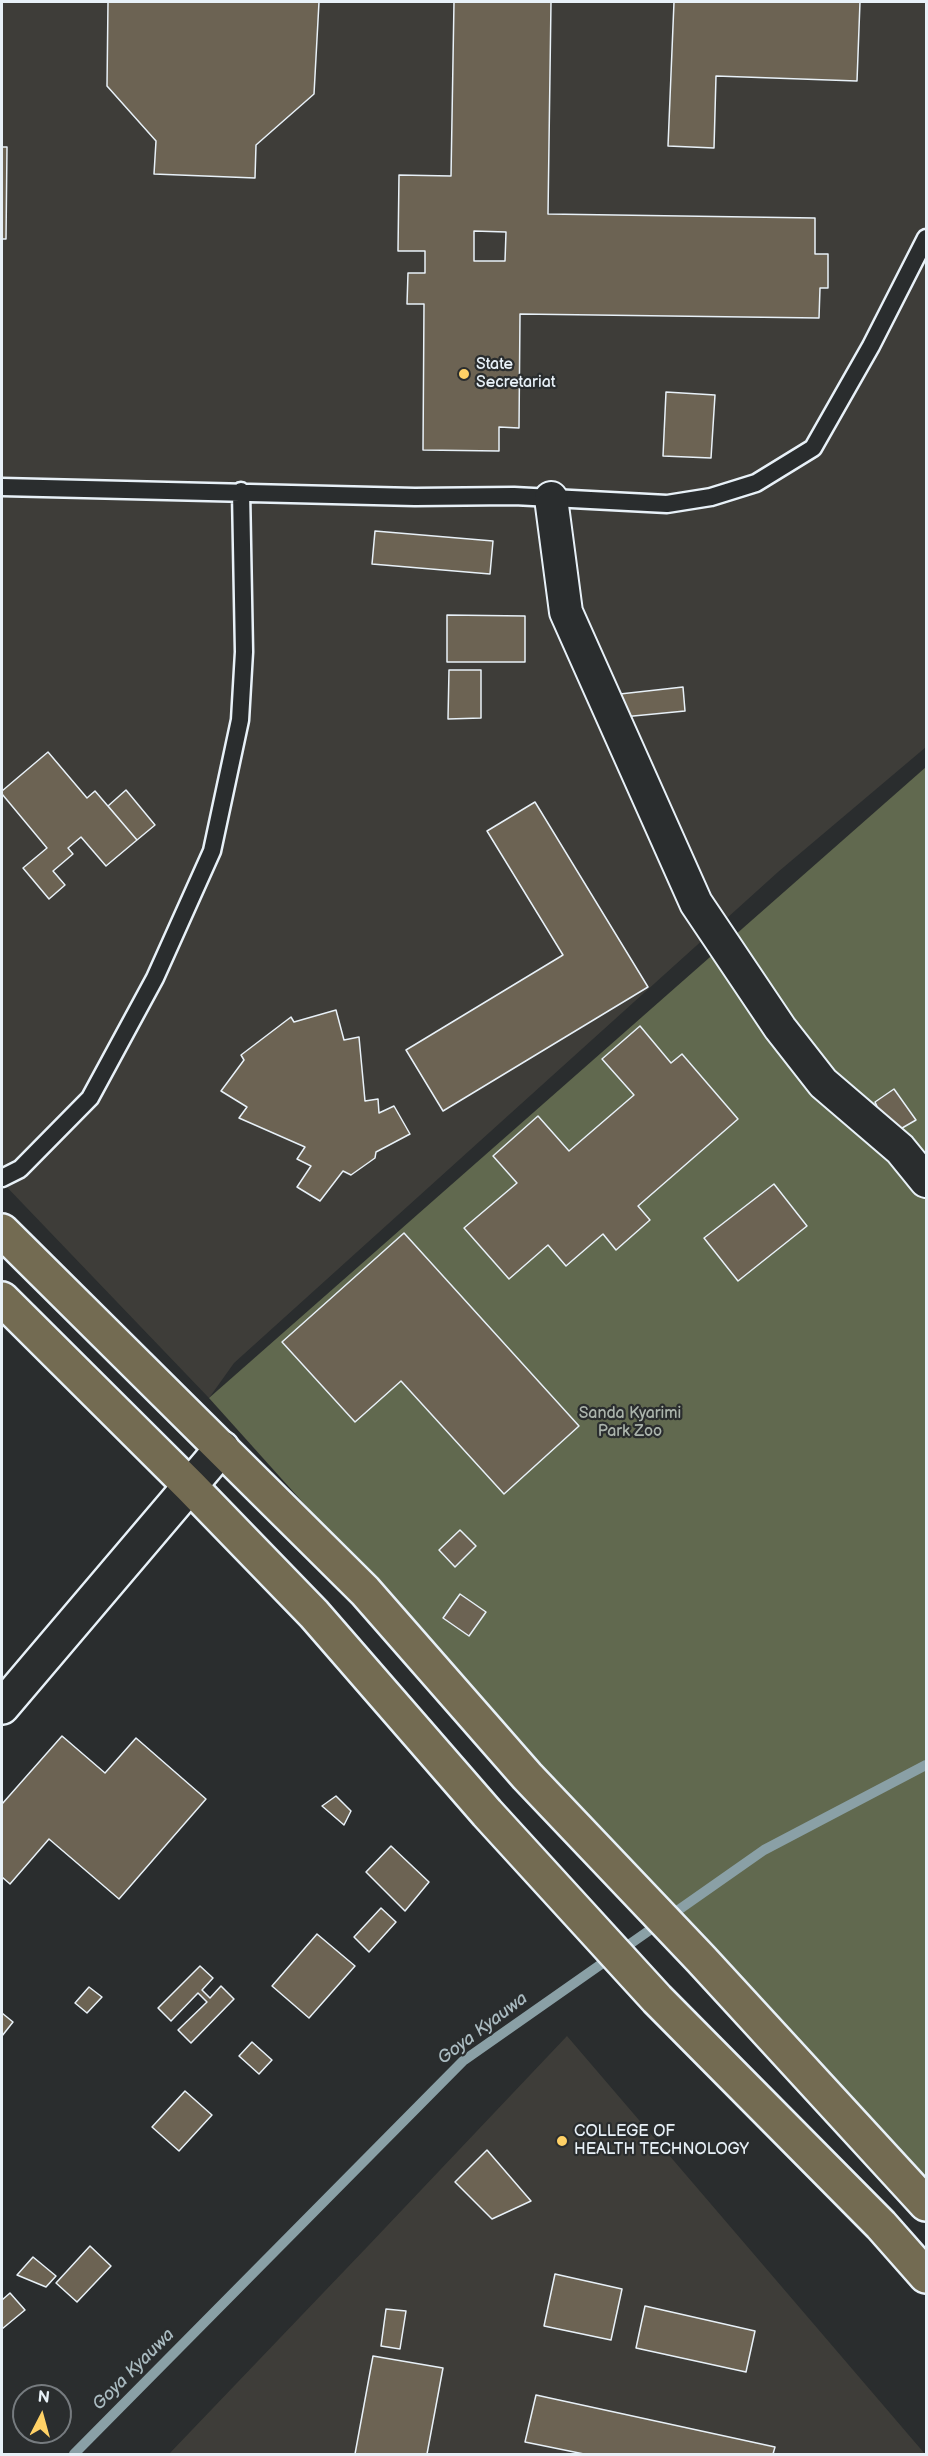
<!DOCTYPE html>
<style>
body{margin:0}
#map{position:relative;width:928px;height:2456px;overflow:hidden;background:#2a2d2e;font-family:"Balsamiq Sans",sans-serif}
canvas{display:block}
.frame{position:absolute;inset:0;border:3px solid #e8f1f8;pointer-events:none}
.north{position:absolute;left:12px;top:2384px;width:60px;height:60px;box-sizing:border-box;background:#2a2d2e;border:2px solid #767b7f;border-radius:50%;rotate:6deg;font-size:16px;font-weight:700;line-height:24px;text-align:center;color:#e8f1f8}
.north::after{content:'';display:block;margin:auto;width:21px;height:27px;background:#ffd166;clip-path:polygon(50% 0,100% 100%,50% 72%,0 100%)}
</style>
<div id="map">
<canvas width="928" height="2456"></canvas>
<div class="frame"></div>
<div class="north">N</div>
</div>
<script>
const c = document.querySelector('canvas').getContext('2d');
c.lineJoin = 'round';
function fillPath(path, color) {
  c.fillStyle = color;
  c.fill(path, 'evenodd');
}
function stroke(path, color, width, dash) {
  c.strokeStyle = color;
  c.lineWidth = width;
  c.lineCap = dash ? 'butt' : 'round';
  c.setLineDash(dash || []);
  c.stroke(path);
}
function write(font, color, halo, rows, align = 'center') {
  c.font = font + ' "Balsamiq Sans",sans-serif';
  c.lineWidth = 4.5;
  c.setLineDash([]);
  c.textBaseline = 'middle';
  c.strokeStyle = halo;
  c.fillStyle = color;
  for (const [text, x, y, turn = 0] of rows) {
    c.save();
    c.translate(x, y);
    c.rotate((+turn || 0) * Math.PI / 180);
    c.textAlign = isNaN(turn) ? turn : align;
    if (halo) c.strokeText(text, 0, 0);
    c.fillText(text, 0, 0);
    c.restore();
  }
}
fillPath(new Path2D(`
 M2,2H926V747L778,872L234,1363L209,1398L2,1182Z
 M567,2036L925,2454H169L368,2246Z`), '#3e3d39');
fillPath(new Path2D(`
 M926,767V2196L209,1398Z`), '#61694f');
stroke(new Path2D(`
 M74,2454L463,2061L764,1850L926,1765`), '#8aa0a6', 10);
const building = new Path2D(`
 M108,2H319L314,94L256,145L255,178L154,174L156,141L107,86Z
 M454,2H551L548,214L815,218V254H828V288H820L819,318L520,314L519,428L499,427V451L423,450L424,304H407L408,273H425V251H398L399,175L451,176ZM474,231L506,232L505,261H474Z
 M674,2H860L857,81L716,76L714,148L668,146Z
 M2,147H7L6,239H2Z
 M666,392L715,395L711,458L663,456Z
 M375,531L493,541L490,574L372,564Z
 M447,615L525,616V662H447Z
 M449,670H481V718L448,719Z
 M683,687L685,711L623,717L620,694Z
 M48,752L87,798L95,791L137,840L106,866L81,837L68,848L73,854L53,871L65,885L49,899L23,868L47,848L2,794V791Z
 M126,790L155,825L137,840L108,806Z
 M535,802L648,987L443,1111L406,1050L563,955L487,831Z
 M336,1010L344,1040L359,1037L365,1101L378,1099L379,1113L394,1106L410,1134L376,1152L375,1158L351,1175L343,1171L320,1201L297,1187L311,1166L297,1159L305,1147L239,1118L247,1107L221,1091L244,1060L241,1055L291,1017L294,1022Z
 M640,1026L671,1063L682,1054L738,1119L638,1206L650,1220L616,1250L603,1234L566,1266L548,1245L509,1279L464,1228L517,1183L493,1156L538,1116L569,1151L634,1095L602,1059Z
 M894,1089L916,1120L890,1135L875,1102Z
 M774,1184L807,1226L738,1281L704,1238Z
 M404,1233L579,1426L504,1494L401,1381L355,1422L282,1342Z
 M460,1530L476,1546L455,1567L439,1550Z
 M460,1594L486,1612L469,1636L443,1618Z
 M62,1736L105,1773L136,1738L206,1799L119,1899L49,1839L10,1884L2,1877V1804Z
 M336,1796L351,1811L344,1825L322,1806Z
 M391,1846L429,1882L405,1911L366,1872Z
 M381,1908L396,1922L369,1952L354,1937Z
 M317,1934L355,1966L309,2018L272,1986Z
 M200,1966L213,1978L202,1990L210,1998L221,1986L234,1999L191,2043L178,2030L207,2002L198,1993L171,2021L158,2008Z
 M89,1987L102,1997L87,2013L75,2003Z
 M2,2013L13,2022L2,2036Z
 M252,2042L272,2060L259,2074L239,2056Z
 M185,2091L212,2115L179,2151L152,2127Z
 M487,2150L531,2201L492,2219L455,2182Z
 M90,2246L111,2266L77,2302L56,2283Z
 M33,2257L56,2276L46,2287L17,2275Z
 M555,2274L622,2289L611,2340L544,2326Z
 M10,2293L25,2310L2,2329V2300Z
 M645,2306L755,2331L746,2372L636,2348Z
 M386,2309L406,2311L400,2349L381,2346Z
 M373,2356L443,2368L427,2454H355Z
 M536,2395L775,2447L773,2454H584L525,2442Z`);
fillPath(building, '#6c6353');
stroke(building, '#e8f1f8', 1.5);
const lane = new Path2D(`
 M2,487L415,497L514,496L667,504L711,497L756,483L813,448L871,346L926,238
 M2,1178L20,1169L90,1098L155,978L212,851L240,720L244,652L241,491`);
const street = new Path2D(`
 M551,498L566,612L696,903L780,1028L823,1083L900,1149L926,1181`);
const secondary = new Path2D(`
 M2,1707L222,1448`);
const primary = new Path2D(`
 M2,1231L365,1591L527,1776L701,1959L926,2204
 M2,1299L190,1486L314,1614L487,1813L657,1999L881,2225L926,2276`);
stroke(lane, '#e8f1f8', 21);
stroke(street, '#e8f1f8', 36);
stroke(secondary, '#e8f1f8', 38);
stroke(primary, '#e8f1f8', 38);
stroke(lane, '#2a2d2e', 16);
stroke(street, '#2a2d2e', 32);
stroke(secondary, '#2a2d2e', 33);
stroke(primary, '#736b52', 33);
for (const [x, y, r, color] of [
 [464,374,6,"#ffd166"],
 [562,2141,6,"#ffd166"]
]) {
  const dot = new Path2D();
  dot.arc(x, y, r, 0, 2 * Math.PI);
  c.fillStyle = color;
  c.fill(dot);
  stroke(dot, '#2a2d2e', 2);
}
write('16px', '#e8f1f8', '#2a2d2e', [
 ["State",476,365],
 ["Secretariat",476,383],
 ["COLLEGE OF",574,2132],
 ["HEALTH TECHNOLOGY",574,2150]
], 'left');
write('16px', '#abb4ac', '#2a2d2e', [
 ["Sanda Kyarimi",630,1414],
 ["Park Zoo",630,1432]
]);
write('italic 18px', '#aabbc1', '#2a2d2e', [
 ["Goya Kyauwa",483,2029,-37],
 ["Goya Kyauwa",134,2370,-45]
]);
</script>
